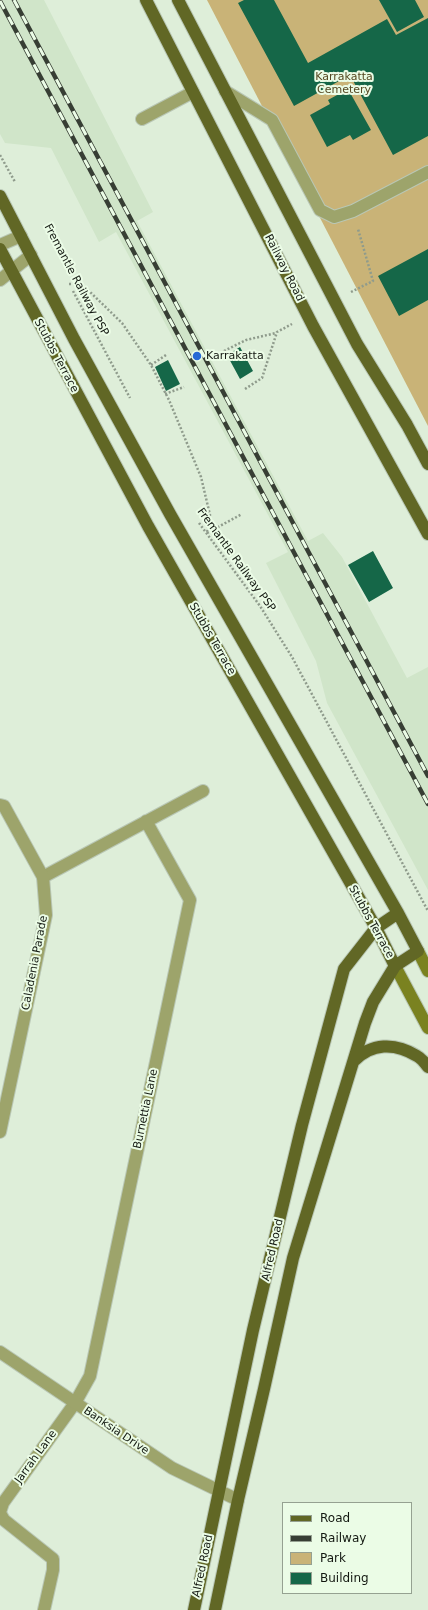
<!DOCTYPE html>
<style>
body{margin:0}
#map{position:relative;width:428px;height:1610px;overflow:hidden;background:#deeed9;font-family:"DejaVu Sans",sans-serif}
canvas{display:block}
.legend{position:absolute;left:282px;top:1502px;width:130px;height:92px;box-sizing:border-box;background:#ebfce6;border:1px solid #95a191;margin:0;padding:5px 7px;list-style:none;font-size:12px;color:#131811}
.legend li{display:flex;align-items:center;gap:8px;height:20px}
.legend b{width:20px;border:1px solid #95a191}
</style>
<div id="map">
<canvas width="428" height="1610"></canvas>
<ul class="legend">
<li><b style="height:5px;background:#616725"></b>Road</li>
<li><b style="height:5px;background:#373e34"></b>Railway</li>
<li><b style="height:11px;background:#c9b377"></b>Park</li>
<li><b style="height:11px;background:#156748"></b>Building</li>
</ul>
</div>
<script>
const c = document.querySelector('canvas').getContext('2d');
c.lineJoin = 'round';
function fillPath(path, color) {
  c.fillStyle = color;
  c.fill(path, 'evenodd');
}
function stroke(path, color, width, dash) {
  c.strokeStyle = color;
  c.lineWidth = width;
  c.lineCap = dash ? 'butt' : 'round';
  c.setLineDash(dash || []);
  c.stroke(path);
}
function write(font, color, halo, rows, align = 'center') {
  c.font = font + ' "DejaVu Sans",sans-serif';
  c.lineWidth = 4;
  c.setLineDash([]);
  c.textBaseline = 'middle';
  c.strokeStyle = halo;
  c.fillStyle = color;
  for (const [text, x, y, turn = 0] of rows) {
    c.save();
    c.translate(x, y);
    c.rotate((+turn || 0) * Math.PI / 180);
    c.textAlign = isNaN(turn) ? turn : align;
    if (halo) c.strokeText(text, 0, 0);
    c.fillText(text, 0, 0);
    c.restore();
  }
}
fillPath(new Path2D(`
 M0,0H44L153,212L137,221L308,541L323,533L342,557L407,678L428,667V890L327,703L316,661L266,563L288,552L116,232L99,242L51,148L5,143L0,134Z`), '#d0e5c9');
fillPath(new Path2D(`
 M207,0H428V426Z`), '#c9b377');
fillPath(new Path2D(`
 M244,0H274L308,63L387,19L396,35L428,18V136L393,155L350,75L294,106L238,3Z
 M379,0H415L424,17L397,32Z
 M348,89L371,130L353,140L350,135L327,147L310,115L330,104L328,100Z
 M428,249V300L399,316L378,276Z
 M240,347L253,371L240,379L227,355Z
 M168,360L180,384L166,391L155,367Z
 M373,551L393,588L369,602L348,565Z`), '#156748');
const lane = new Path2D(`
 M225,91L272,120L320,210L334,217L353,211L428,172
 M142,119L193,92
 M43,877L203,791
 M0,1512L3,1503L75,1403L90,1376L190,900L146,821
 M0,1513L4,1520L53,1559V1570L44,1610`);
const street = new Path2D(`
 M0,245L21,236
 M0,280L31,255
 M0,805L4,806L43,877L46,915L0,1132
 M0,1352L172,1468L238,1500`);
const secondary = new Path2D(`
 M418,951L428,971
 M395,966L428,1028`);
const primary = new Path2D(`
 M146,0L313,326L428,534
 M178,0L357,344L407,425L428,464
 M0,196L74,339L170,514L398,913L418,951L395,966L373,1002L365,1023L293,1258L264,1389L238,1500L215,1610
 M0,249L148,526L376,928L395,966
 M354,1061C371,1043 395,1042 417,1056C421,1058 425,1063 428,1067
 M194,1610L253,1330L302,1125L344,969L376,928L398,913`);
stroke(lane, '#b9c7b5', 14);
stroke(street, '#b9c7b5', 14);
stroke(secondary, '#b9c7b5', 14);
stroke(primary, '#b9c7b5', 14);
stroke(new Path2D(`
 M0,155L15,182
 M69,284H78L88,290L122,323L151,365L169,400L201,477L210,515L207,533
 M73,291L130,398
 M351,292L373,281L358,229
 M224,351L246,340L276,333
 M151,365L166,355
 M245,389L262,378L277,332L292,324
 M165,394L184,387
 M199,523L260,606L292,657L428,911
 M207,533L242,514`), '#8f9b8c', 2.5, [2, 2]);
stroke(lane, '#9da46b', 12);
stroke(street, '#9da46b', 12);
stroke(secondary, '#7a8220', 12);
stroke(primary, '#616725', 12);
const rail = new Path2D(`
 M14,0L428,776
 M0,1L428,804`);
stroke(rail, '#373e34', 4.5);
stroke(rail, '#ebfce6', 3, [9]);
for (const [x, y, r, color] of [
 [197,356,5,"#2669d5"]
]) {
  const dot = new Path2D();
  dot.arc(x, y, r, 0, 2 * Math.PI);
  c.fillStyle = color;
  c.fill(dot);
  stroke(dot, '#ebfce6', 1.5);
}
write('11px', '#554822', '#ebfce6', [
 ["Karrakatta",344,77],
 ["Cemetery",344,90]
]);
write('11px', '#131811', '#ebfce6', [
 ["Railway Road",284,268,63],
 ["Fremantle Railway PSP",76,280,62],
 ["Stubbs Terrace",56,356,62],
 ["Fremantle Railway PSP",236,560,54],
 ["Stubbs Terrace",212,639,60],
 ["Stubbs Terrace",371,922,61],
 ["Caladenia Parade",35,963,-79],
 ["Burnettia Lane",146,1109,-78],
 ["Alfred Road",273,1250,-77],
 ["Banksia Drive",116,1431,34],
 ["Jarrah Lane",36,1457,-54],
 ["Alfred Road",203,1566,-78]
]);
write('11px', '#131811', '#ebfce6', [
 ["Karrakatta",206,356]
], 'left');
</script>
